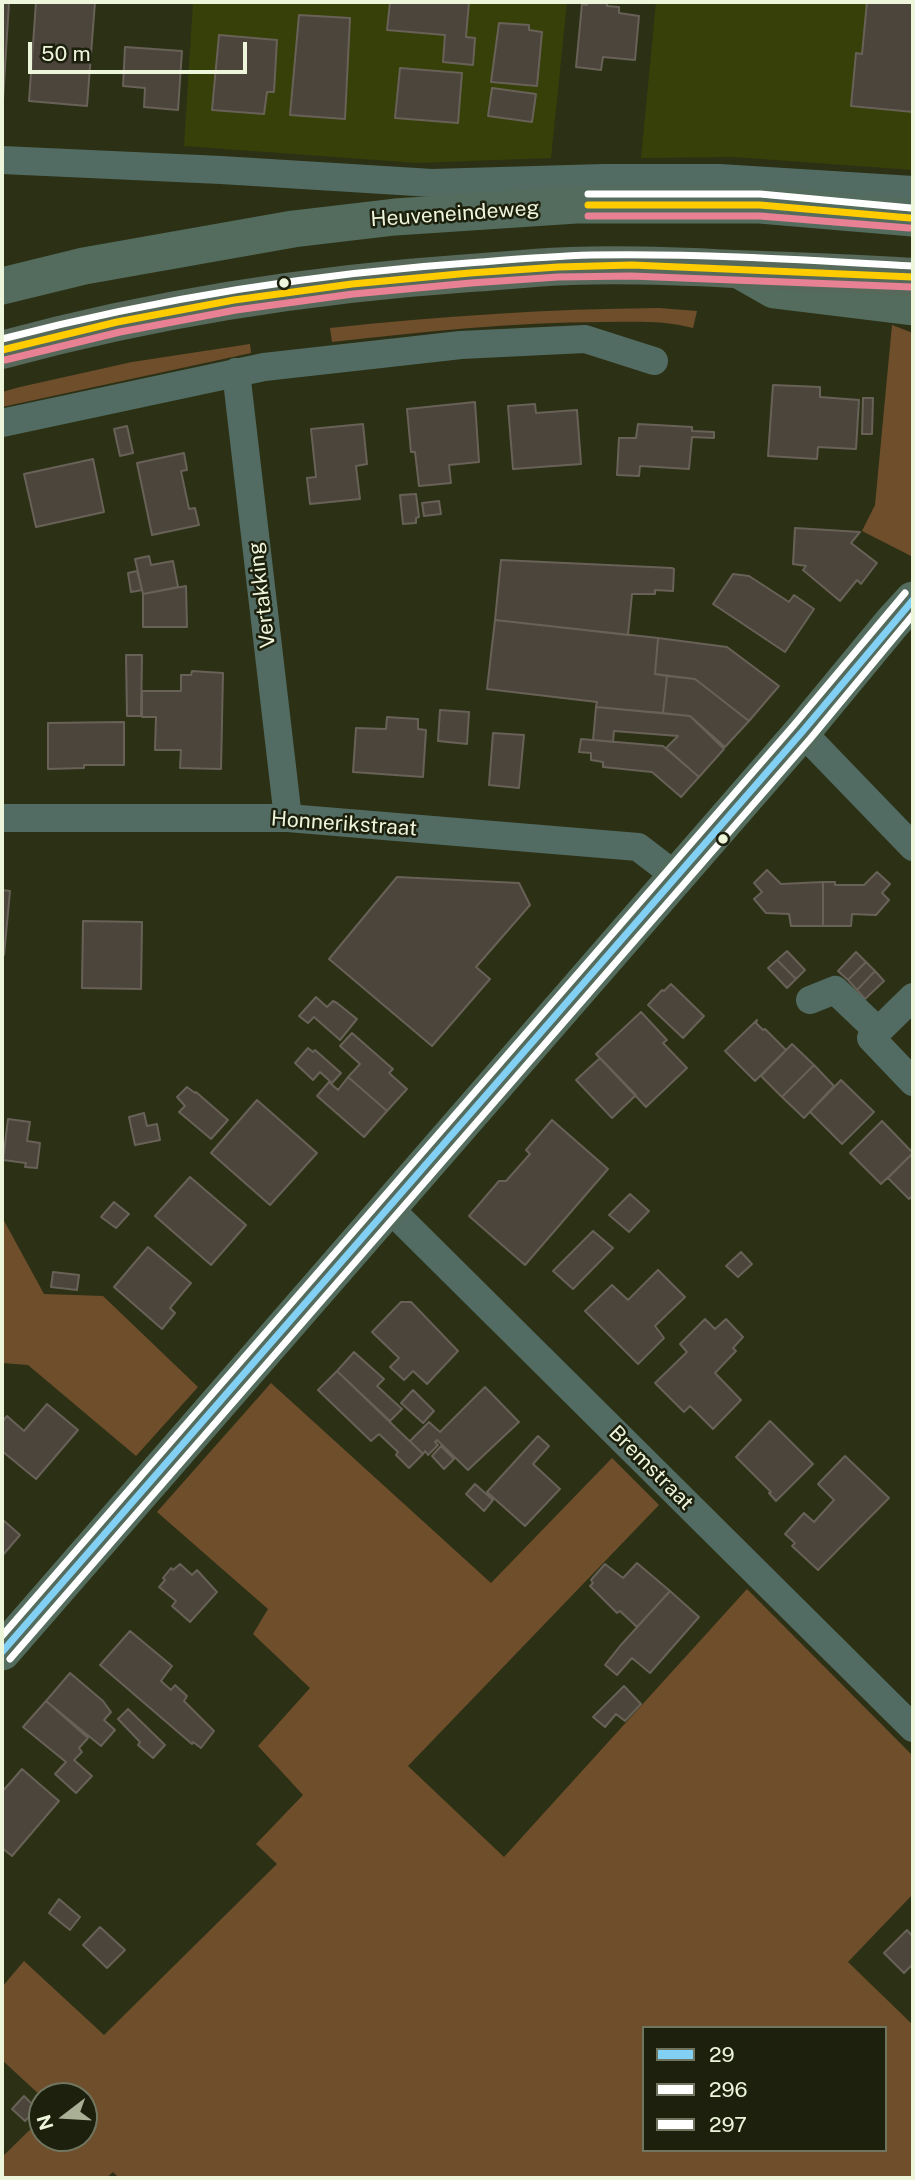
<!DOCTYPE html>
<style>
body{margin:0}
#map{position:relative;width:915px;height:2180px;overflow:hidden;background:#2c3116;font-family:"Public Sans",sans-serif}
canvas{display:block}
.frame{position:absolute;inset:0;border:4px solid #edf5db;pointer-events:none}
.legend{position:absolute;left:642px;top:2026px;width:245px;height:126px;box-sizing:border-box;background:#1c200d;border:2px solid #70755f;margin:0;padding:9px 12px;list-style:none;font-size:21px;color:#edf5db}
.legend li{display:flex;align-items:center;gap:14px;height:35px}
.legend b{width:35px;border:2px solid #70755f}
.north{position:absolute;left:28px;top:2082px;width:70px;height:70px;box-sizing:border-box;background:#1c200d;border:2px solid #70755f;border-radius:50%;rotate:253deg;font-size:19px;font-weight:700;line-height:28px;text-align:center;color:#edf5db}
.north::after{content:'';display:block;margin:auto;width:24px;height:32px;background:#a9b096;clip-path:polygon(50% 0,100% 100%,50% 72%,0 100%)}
.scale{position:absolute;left:28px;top:42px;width:219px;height:32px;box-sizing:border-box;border:4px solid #edf5db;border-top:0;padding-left:9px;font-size:21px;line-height:24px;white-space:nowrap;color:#edf5db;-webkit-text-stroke:5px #1c200d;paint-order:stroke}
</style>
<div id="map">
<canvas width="915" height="2180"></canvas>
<div class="frame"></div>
<ul class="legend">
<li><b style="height:9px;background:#83d0f5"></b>29</li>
<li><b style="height:9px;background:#fff"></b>296</li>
<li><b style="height:9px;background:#fff"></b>297</li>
</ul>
<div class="north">N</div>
<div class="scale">50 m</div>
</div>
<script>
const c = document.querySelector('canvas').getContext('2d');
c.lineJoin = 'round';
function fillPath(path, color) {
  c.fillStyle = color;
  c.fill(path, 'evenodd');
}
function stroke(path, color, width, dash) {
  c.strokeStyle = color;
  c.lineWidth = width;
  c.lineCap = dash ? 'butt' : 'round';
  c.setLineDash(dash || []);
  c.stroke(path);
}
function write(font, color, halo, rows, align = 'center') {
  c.font = font + ' "Public Sans",sans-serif';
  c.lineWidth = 5;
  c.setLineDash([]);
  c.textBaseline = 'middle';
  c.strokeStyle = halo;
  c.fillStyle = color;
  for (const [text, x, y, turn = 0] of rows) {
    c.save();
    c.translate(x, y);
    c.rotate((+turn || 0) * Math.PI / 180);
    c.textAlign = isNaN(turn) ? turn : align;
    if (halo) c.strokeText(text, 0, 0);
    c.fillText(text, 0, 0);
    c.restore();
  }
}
fillPath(new Path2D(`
 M193,2H567L551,158L417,163L184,146Z
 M656,2H913V170L733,157L641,158Z`), '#364008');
fillPath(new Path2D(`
 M659,308L697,311L693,328C663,320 634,322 603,322C512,322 422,332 332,342L330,328C440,316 549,309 659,308Z
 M892,325L913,333V557L862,531L875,505Z
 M250,344L251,353L2,407V392L20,387L132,362Z
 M2,1217L44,1294L103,1296L198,1387L136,1456L28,1365L2,1363Z
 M271,1383L491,1583L612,1458L659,1505L408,1766L504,1857L747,1589L913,1756V1894L848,1962L913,2025V2178H119L113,2172L106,2178H2V2157L42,2118V2138H84V2096L42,2097L2,2060V1987L24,1961L104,2035L277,1864L256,1844L303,1795L258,1746L310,1688L253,1634L268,1609L157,1512ZM644,2028H885V2150H644Z`), '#6f4e2c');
const building = new Path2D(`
 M2,2H9L3,100H2Z
 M36,2H95L87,106L29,101Z
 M390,2H469L466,37L475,38L473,65L443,62L445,35L387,30Z
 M587,2H607V6L619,7V13L639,16L635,60L603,57L601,70L576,67L582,4L587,5Z
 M867,2H913V112L851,106L856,53L862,54Z
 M299,15L350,18L345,119L290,115Z
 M499,23L529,25V30L542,32L537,86L491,82Z
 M219,35L277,40L274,92H267L264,114L212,110Z
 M125,47L182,51L178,110L144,107L145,88L123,86Z
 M400,68L462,73L458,123L395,118Z
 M492,88L536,94L532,122L488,116Z
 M773,385L820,387V397L859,400L856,449L818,447L817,459L768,456Z
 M863,398H873L872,434H862Z
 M475,402L479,462L449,465L451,483L419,486L415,452H411L407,409Z
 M535,404L536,413L577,410L581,464L513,469L508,406Z
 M363,424L367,464L356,466L360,499L310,504L307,478L316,477L311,429Z
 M638,424L692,427V431L714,432V438L692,437L689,469L640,466L639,476L617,475L619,438H636Z
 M127,426L133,453L120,456L114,429Z
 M184,453L187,470L181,471L189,509L195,508L199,525L152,535L137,463Z
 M93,459L104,512L36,527L24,474Z
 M416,494L419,517L416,518V523L403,524L400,495Z
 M439,501L441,514L424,516L422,503Z
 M795,528L860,532L851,543L877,563L861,584L857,580L840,601L803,570L806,566L793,564Z
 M149,556L151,565L173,561L178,587L143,594L135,559Z
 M501,560L672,568L674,569L673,591L655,590V594H632L628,635L495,620Z
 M137,571L142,590L131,592L128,573Z
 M733,574L749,576L789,602L794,595L814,609L785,652L713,604Z
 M186,586L187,627H143V594Z
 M495,620L658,638L655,674L667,676L663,713L596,707L597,702L487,689Z
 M658,638L727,647L779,686L749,721L695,679L655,674Z
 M126,655H142L141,716H127Z
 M192,671L223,673L221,769L180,768L181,750H155L156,717H142V691H181V675H191Z
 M667,676L695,679L749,721L725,747L690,716L663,713Z
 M596,707L690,716L724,749L699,777L666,748L678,736L614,731L613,742L593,740Z
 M440,710L469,712L467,744L438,741Z
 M387,717L418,719V729L426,730L423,777L353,772L356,728L386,729Z
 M124,722V765H84V768L48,769V723Z
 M493,733L524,735L519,788L489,785Z
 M581,739L663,746L699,777L681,797L652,772L603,767V762L591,760V753L579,752Z
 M767,870L781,884L823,882V926H791L789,914L766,913L754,899L762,892L754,883Z
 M877,872L890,884L882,893L889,900L876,915L852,914L851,926H823V882H835V885H864Z
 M397,877L519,883L530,905L476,967L490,979L432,1046L329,959Z
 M2,890L10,891L4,955H2Z
 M83,921L142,922L141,989L82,988Z
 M787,951L805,970L796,979L777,960Z
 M856,952L866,962L848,980L838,971Z
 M777,960L796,979L787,988L768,968Z
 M866,962L875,971L857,990L848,980Z
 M875,971L884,981L865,999L857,990Z
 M671,984L704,1016L683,1038L648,1005L662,990L664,991Z
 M316,997L327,1007L333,1001L337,1003L357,1019L340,1040L314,1017L308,1023L299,1016Z
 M641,1012L667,1040L663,1043L687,1068L646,1107L596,1054Z
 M757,1020L756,1023L763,1030L765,1029L786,1050L755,1081L725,1051Z
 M352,1033L393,1069L389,1073L407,1089L387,1111L348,1077L360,1064L340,1046Z
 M792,1044L814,1065L782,1097L761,1076Z
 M308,1048L313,1052L315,1050L341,1073L332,1083L320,1072L313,1080L295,1063Z
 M600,1058L636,1095L612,1118L576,1080Z
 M814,1065L834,1086L804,1118L782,1097Z
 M348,1077L387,1111L364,1137L317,1096L329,1082L338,1090Z
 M841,1080L874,1112L842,1144L810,1112Z
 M187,1087L195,1093L196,1092L228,1120L211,1139L179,1112L185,1106L177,1097Z
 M257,1100L317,1153L270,1205L211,1153Z
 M144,1113L147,1126L157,1124L160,1140L135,1145L129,1117Z
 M8,1119L30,1122L27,1141L40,1143L37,1168L25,1167L26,1163L3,1160Z
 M552,1120L608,1169L525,1265L469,1216L499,1181H506L530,1154L526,1150Z
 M882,1121L913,1153L881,1184L850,1153Z
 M913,1153V1195L909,1199L888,1178Z
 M190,1177L246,1225L211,1265L155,1216Z
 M630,1194L649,1211L629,1232L609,1215Z
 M114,1202L129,1214L116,1228L101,1217Z
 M593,1231L613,1248L573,1289L553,1271Z
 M148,1247L191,1283L170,1308L175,1313L162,1329L114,1287Z
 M741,1252L752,1264L738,1277L726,1266Z
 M658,1270L685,1297L655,1326L664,1338L638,1364L585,1311L612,1285L628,1300Z
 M53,1272L79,1275L77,1290L51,1287Z
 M401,1302H411L458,1351L427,1384L413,1371L404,1380L390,1367L399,1358L372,1332Z
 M705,1319L715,1329L726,1319L743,1337L733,1348L736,1351L715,1373L741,1400L713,1429L690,1406L684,1412L655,1383L687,1352L680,1344Z
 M354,1352L384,1379L377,1386L402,1409L390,1421L337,1371Z
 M337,1371L423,1454L409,1468L396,1455L398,1452L379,1434L371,1441L318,1390Z
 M485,1387L519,1422L468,1470L437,1440L435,1442L438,1445L428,1455L425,1451L423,1454L410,1441L429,1422L440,1432Z
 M413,1390L434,1411L423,1423L401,1403Z
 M47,1404L78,1430L36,1479L2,1451V1422L7,1416L24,1431Z
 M770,1421L813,1464L776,1501L769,1493L771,1492L736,1457Z
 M538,1436L549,1446L533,1464L560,1489L525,1526L487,1492Z
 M441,1446L454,1459L444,1469L432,1456Z
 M845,1456L889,1498L818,1570L792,1546L795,1543L785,1534L804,1513L814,1522L834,1500L818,1484Z
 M475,1484L493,1500L484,1511L466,1494Z
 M2,1519L20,1535L2,1556Z
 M637,1563L670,1591L637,1627L620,1611L617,1613L590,1586L593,1583L591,1580L605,1564L623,1578Z
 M180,1564L192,1575L197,1570L217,1592L190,1622L172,1606L176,1601L159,1587L165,1580L163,1578L171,1568L173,1570Z
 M670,1591L699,1617L650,1673L632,1658L617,1675L605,1665L620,1646Z
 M130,1631L172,1666L161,1681L171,1690L175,1685L187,1696L184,1701L214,1731L201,1748L193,1742L192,1744L100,1665Z
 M70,1673L103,1701L111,1712L104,1720L115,1730L101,1746L46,1701Z
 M624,1686L641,1704L625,1721L616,1714L605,1727L593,1717Z
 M46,1701L88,1738L79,1748L82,1752L74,1760L92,1776L76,1793L55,1774L66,1762L23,1727Z
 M128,1709L165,1745L153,1758L138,1745L140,1742L118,1719Z
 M22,1769L59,1801L12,1856L2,1848V1792Z
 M59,1899L80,1917L70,1930L49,1913Z
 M100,1927L125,1950L107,1968L83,1945Z
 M907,1930L913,1937V1964L904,1973L884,1953Z
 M24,2096L37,2109L25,2121L12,2109Z`);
fillPath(building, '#4c453c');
stroke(building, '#686157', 2);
stroke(new Path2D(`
 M2,160L221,170L432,183L604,178H719L913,190
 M236,372L288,818
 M2,423L264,367L461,345L585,339L654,361
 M802,732L913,847
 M2,818H288L638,847L676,876
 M913,997L871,1038L913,1082
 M810,1000L835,990L878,1031
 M388,1207L913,1728`), '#536c63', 28);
stroke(new Path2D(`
 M737,269L774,290L913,307
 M2,286L84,266L293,229L395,217L576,205H760L913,218
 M2,1652L802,732L892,623L913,600`), '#546c5d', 37);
stroke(new Path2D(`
 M2,350C155,308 312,284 470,273C503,271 537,267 570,266C625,264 679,266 734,269C794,271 853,273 913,277`), '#57695a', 38);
stroke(new Path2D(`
 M2,1652L802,732L913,600`), '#83d0f5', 7);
stroke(new Path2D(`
 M10,1659L810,739L913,615`), '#fff', 7);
stroke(new Path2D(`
 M2,1636L794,725L905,593`), '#fff', 7);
stroke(new Path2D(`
 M588,205H760L910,218
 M2,350L117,322L234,300L352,284L470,273L558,267L632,265L913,277`), '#fc0', 7);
stroke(new Path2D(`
 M588,216H760L909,228
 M5,360L120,332L236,310L353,294L471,283L558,277L631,276L912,287`), '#e88194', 7);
stroke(new Path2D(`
 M588,194H760L911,208
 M2,339C159,298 318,273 481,262C518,259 554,256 591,255C698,253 807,260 913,266`), '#fff', 7);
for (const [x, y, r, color] of [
 [284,283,6,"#edf5db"],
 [723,839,6,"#edf5db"]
]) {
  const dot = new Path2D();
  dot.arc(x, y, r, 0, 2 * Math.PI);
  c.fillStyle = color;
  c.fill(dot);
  stroke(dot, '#1c200d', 2.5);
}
write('21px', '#edf5db', '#1c200d', [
 ["Heuveneindeweg",455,214,-4],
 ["Vertakking",262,595,-97],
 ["Honnerikstraat",344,824,4],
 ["Bremstraat",651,1468,45]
]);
</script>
